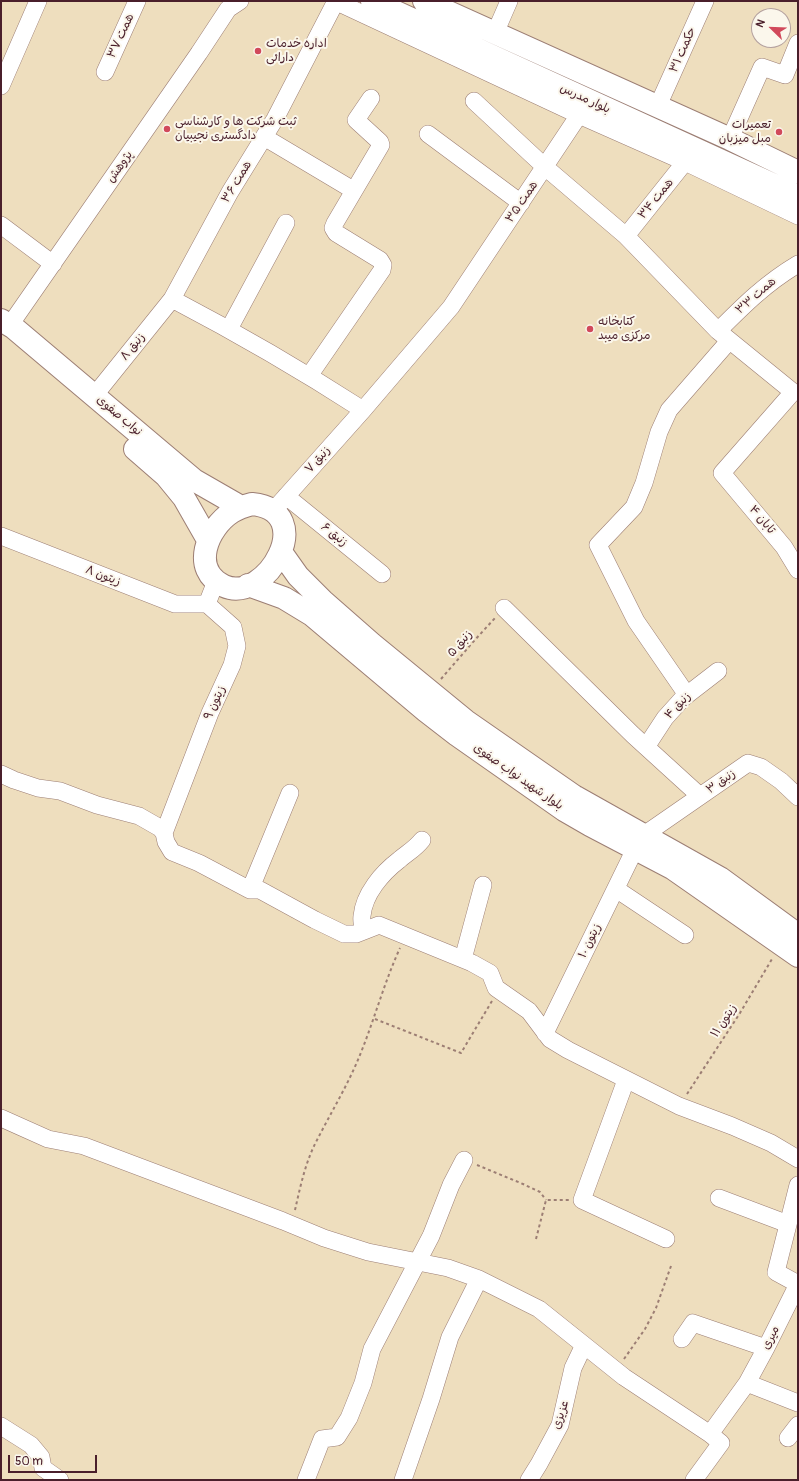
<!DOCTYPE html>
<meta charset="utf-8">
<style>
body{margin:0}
#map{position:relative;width:799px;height:1481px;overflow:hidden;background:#eedebe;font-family:Pangolin,sans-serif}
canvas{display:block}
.frame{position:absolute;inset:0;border:2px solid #4a1f2b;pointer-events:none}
.north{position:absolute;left:751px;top:8px;width:40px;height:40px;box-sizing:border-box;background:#fbf7ec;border:1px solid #b4a19f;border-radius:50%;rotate:293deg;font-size:11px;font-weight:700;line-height:16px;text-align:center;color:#4a1f2b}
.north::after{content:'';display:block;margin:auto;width:14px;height:18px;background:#d1495b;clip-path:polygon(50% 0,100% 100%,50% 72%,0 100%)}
.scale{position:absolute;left:8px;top:1455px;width:89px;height:18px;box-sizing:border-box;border:2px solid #4a1f2b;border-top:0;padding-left:5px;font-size:12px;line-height:14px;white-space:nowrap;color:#4a1f2b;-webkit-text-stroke:3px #fbf7ec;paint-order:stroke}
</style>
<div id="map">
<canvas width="799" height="1481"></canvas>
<div class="frame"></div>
<div class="north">N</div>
<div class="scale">50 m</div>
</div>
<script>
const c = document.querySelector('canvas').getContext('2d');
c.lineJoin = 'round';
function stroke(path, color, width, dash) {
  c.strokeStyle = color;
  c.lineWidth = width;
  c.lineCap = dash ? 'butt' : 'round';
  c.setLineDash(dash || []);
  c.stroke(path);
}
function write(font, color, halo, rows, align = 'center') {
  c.font = font + ' Pangolin,"Playpen Sans Arabic",sans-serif';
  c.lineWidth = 4;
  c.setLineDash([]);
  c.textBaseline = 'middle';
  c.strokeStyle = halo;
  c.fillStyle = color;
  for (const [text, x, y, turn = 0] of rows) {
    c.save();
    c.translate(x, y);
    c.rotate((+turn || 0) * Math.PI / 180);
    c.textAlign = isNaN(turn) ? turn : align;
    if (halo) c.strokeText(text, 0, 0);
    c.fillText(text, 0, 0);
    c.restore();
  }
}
const minor = new Path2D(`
 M335,1L579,115L685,162L798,216
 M499,24L509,1
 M105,72L137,1
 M1,86L38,1
 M661,99L705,1
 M474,101L545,167L626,236L718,331L793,392L722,473L784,547L798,570
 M733,132L762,67L785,75L798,43
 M428,134L521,203
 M264,137L353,190
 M1,225L53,264
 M626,236L685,162
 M172,299C237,333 301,370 363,410
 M10,325L199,53L228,9L240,1
 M229,329L286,223
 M718,331C744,305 766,283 798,264
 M309,376L382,270L383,265L380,260L336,233L333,228L335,223L381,145L380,142L356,120L371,98
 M94,396L172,299L230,192L275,119L336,1
 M286,496L382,574
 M273,511L363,410L451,307L579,115
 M1,536L175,604H207
 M504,608L633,735L700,796
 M687,695L636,621L598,545L634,507L644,483L659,432L669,410L729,341
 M646,747L665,718L683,698L718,671
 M1,774L14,780L38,788L60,791L97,805L139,816L160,828L164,833L166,842L172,852L199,863L250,890H260L315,920L344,934H356L379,925L472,963L490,973L496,988L529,1011L550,1039L568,1050L679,1106L732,1126L771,1143L798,1159
 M164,833L210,713L232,665L237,646L233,627L207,604L216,581
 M644,835L748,763L761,767L781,781L798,797
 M616,889L685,935
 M250,890L290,793
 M363,931C363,926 361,921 362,916C364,894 382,873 399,860C407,853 415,849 422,840
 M463,959L483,885
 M545,1033L635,849
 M626,1080L582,1200L666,1239
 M1,1118L48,1139L84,1146L283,1221L324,1238L368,1252L448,1268L479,1279L539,1309L624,1377L710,1434
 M719,1198L788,1224
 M682,1339L693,1323L766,1348
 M747,1383L798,1403
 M1,1426L31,1445L41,1457L43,1468L60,1480
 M788,1438L798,1425
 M306,1480L322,1439L337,1437L349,1418L363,1383L372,1349L431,1236L451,1185L464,1160
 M403,1480L431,1399L450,1337L479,1279
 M529,1480L539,1464L560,1425L573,1368L584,1345
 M694,1480L721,1443L710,1434L747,1383L766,1348L798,1284L776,1272L798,1185`);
const major = new Path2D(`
 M372,1L798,196
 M424,1L730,139L798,172
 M1,320L14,328L194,480L241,507
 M135,449L166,476L184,498L208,540
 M252,504C320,511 266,605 224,586C190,570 207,528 232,512C238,508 244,506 252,504Z
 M281,552L298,576L323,601L372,644L466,721L574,796L720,878L798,935
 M248,585L284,598L312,615L426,711L457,735L564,810L590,825L672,868L798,956`);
stroke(minor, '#9c7e74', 18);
stroke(major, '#9c7e74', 24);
stroke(new Path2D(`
 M441,679L473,642L495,618
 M375,1019L461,1053L492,1001
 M687,1094L740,1013L772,959
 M477,1165L523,1184L540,1192L546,1200
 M295,1210C300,1188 305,1164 315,1144C329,1116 345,1090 357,1062C373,1025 383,985 400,948
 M536,1239L546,1200H569
 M624,1359L645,1329L656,1308L671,1266`), '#9c7e74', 2, [3, 3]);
stroke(minor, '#fff', 17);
stroke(major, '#fff', 22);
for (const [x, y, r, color] of [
 [258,51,4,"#d1495b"],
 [167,129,4,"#d1495b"],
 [779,132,4,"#d1495b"],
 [590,329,4,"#d1495b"]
]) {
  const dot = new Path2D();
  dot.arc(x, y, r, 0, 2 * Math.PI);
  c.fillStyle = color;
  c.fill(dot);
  stroke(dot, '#fbf7ec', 1.5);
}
write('12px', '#4a1f2b', '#fbf7ec', [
 ["همت ۳۷",121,36,-65],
 ["حکمت ۳۱",683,50,-66],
 ["بلوار مدرس",585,99,25],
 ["پژوهش",120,167,-55],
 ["همت ۳۶",237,182,-59],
 ["همت ۳۴",656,199,-51],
 ["همت ۳۵",522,202,-56],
 ["همت ۳۳",756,296,-41],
 ["زنبق ۸",133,347,-51],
 ["نواب صفوی",119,416,40],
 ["زنبق ۷",318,460,-48],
 ["تابان ۴",762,520,50],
 ["زنبق ۶",334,535,39],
 ["زیتون ۸",103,576,21],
 ["زنبق ۵",460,644,-49],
 ["زیتون ۹",215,703,-66],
 ["زنبق ۴",678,706,-46],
 ["بلوار شهید نواب صفوی",518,777,35],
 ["زنبق ۳",721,782,-35],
 ["زیتون ۱۰",590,941,-64],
 ["زیتون ۱۱",724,1021,-57],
 ["میری",771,1338,-63],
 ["عزیزی",561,1415,-72]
]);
write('12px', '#4a1f2b', '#fbf7ec', [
 ["اداره خدمات",266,44],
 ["دارائی",266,58],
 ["ثبت شرکت ها و کارشناسی",175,122],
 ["دادگستری نجیبیان",175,136],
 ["تعمیرات",771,125,"right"],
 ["مبل میزبان",771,139,"right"],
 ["کتابخانه",598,322],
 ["مرکزی میبد",598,336]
], 'left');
</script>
